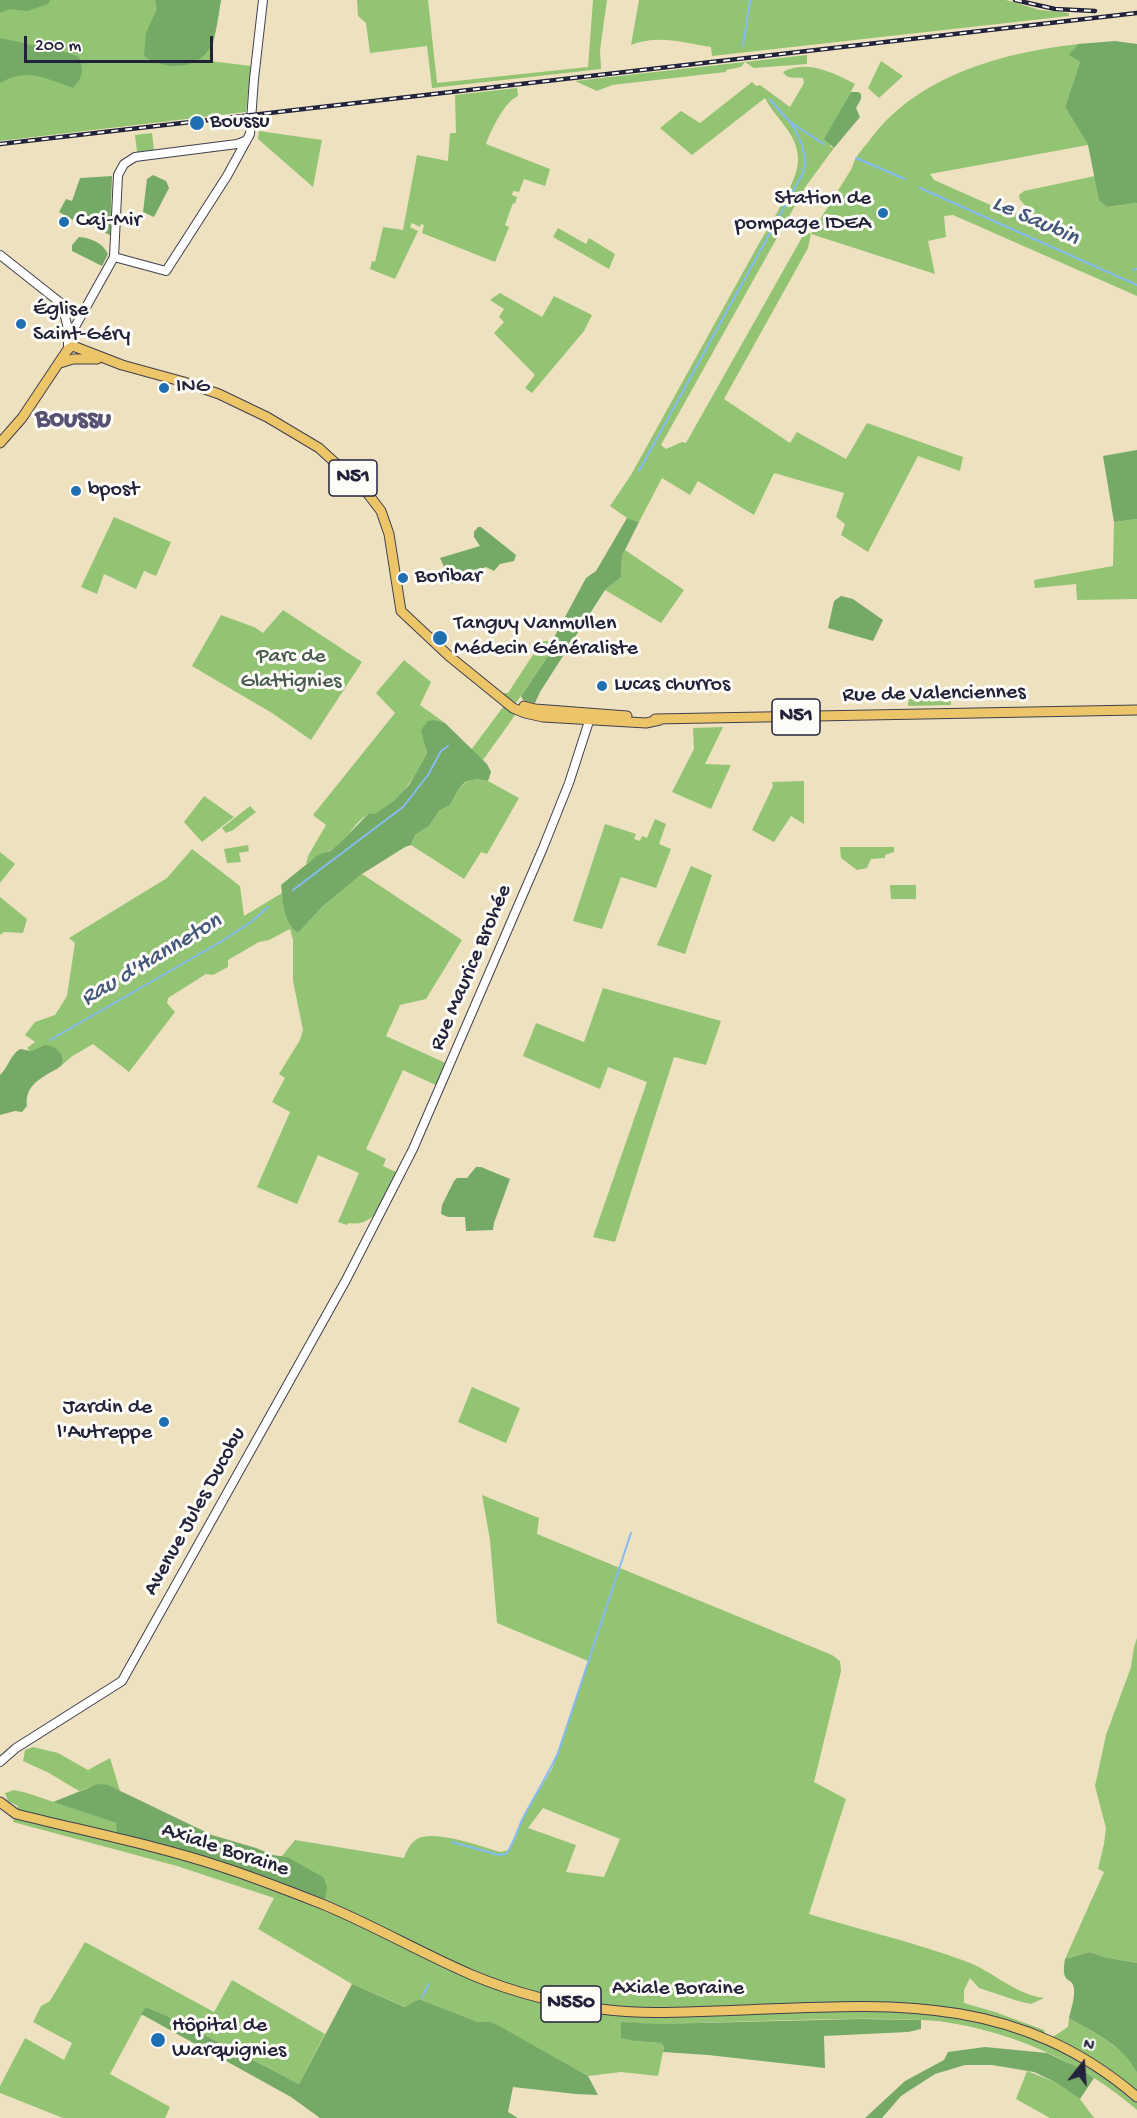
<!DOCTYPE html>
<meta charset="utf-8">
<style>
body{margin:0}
#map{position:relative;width:1137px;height:2118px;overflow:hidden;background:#eee1c0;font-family:"Gochi Hand",sans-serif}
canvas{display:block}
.north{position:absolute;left:1053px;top:2034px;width:60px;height:60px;-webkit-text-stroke:4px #fdfcf7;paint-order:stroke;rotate:17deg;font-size:16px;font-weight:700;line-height:24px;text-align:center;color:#22223b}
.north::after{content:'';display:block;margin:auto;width:21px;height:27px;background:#22223b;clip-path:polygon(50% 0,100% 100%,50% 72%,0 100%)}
.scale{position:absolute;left:24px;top:36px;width:189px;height:27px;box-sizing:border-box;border:3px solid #22223b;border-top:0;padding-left:8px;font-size:18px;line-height:21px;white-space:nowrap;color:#22223b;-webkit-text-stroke:4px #fdfcf7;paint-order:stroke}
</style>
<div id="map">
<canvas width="1137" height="2118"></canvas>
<div class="north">N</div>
<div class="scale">200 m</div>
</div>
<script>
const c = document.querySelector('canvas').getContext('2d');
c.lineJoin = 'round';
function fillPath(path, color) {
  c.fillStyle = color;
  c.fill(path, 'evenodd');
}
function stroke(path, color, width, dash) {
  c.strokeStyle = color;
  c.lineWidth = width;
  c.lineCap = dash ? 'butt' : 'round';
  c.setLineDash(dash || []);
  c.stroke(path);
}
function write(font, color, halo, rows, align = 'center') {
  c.font = font + ' "Gochi Hand",sans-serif';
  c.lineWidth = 6;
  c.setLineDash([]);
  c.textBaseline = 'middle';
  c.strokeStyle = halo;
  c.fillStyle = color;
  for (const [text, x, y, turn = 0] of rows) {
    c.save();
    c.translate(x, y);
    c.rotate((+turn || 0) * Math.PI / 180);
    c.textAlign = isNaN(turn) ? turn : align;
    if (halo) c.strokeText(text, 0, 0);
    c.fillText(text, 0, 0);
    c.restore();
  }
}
fillPath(new Path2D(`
 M0,0H221L210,61L251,66L246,112L0,141Z
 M357,0H428L437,83L588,67L593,0H607L600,50L601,69L432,88L427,46L370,53L366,23L358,16Z
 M639,0H1006L1040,10L1069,13V16L712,56L711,47C684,43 658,34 631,45Z
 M1078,44L1070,55L1080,62L1065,107L1088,145L930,174L934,180L1011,214L1031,211L1020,200L1019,195L1024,191L1095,176L1099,199L1107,207L1137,203V296L953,215L944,216L946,237L928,241L935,274L811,234L808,248L724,399L790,443L797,432L846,459L867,423L963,457L960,471L918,456L868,552L841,535L845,524L836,517L844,493L774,473L754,515L698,481L690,495L662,478L639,522L627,518L610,506L631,475C673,399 715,323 757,247C768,228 798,181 798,161C799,134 776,120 765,98L692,155L660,128L681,111L700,123L752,82L756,86L760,85L790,107L804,83L803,78C795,77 788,80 783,72C807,59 834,73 855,84L829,133L826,135L831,147L834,148L806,186L661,445L666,449L682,442L686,443L805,232L811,234L852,168C855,155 865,147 872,137C921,74 1003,53 1078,44Z
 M807,55V64L754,68L745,62L741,67L726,70V72L612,85L597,91L575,81Z
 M881,61L903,76L879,98L868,88Z
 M517,88L518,96C505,101 491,130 486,144L550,169L545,186L524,179L519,192L513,191L512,195L517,197L515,204L513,203L505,225L509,227L495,262L422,233L424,225L421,224L420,227L412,223L410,227L418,231L395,279L370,269L372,261L375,262L383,227L403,230L417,155L448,161L450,133H456L455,95Z
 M259,131L322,140L313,187L258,139Z
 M152,133L154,150L137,152L135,135Z
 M558,228L586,244L589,238L615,254L609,269L553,237Z
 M500,293L542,317L554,296L592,315L584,331L532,393L525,388L535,375L494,333L504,322L499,317L504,309L490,300Z
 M114,517L171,542L156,576L144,571L136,589L104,574L97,594L81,587Z
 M1137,519V599L1077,600L1076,584L1035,588L1034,580L1113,566L1114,522Z
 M625,550L684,590L661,623L605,590L621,577L622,556Z
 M283,610L362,662L311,740L272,713L192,666L221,615L254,627L263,633Z
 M542,641H552L556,644L516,703L500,693H508Z
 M404,660L431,682L420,705L445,723L435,720L425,745L427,753C414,775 402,803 376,813C373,814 370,813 367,815C355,822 349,836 338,845C328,853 316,857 306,864L308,856L326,825L313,815L395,713L376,693Z
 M909,699L951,701V705L908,706Z
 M506,703L518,711L483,760L471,750Z
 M723,727L705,764L731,765L711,809L672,792L694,749L693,728Z
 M477,779L488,781L519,798L487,854L481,852L464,879L411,845L415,835L429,826L439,811L450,805L458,790L466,782Z
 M804,781V824L791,816L774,842L752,830L773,786L772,782Z
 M204,796L234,817L202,842L184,822Z
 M250,806L256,812L233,830L226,833L222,828Z
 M655,819L666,824L659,844L671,849L656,888L621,877L602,929L573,921L605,824L636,834L634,839L640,841L642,836L647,838Z
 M248,845L249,851L239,853L241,862L227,863L224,849Z
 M840,847H894V852L885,855V858L871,859L867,868L857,870L841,858Z
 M192,849L240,886L244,916L282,893C284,907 285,924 298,933L323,906L362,874L462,940L426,999L400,1005L386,1036L450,1065L440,1087L403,1070L366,1149L386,1159L383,1166L400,1174C388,1194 377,1228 349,1223L347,1225L338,1222L359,1173L318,1155L297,1204L257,1187L290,1112L272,1102L285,1078L279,1074L300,1040L303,1030L293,981V940L290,929L269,940L259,942L228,960V967L213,975L206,974L168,998L167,1003L175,1012L129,1072L93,1044L71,1057L56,1070L27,1048L35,1042L25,1035L35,1022L55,1015L67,996L75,943L69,938L167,878Z
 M0,852L15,864L0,883Z
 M691,866L712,875L685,954L657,945Z
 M890,885H916V899H891Z
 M0,897L27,919L23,933L4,932L0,935Z
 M603,988L721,1021L706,1065L674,1057L615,1242L593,1237L647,1082L608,1067L600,1089L523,1056L536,1023L584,1042Z
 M472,1387L520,1408L506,1443L458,1422Z
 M482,1495L539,1518L537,1534L832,1655L840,1661L841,1671L814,1782L846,1799L809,1914C861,1930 914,1942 965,1961C993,1971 1014,1994 1044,1998L1031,2004L1018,2001L979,1988L970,1978L964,1990V2003L995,2012L1044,2030L1048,2040L1068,2027L1069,2018C1087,2029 1133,2052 1137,2073C1137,2084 1137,2099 1137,2110C1085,2064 1013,2032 945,2022C925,2019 905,2020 886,2019C833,2018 779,2021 726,2022C692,2023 656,2026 622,2022L635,2041L661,2043L664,2047L658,2076L621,2072L588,2076L491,2022H478L419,1999L406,2007L352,1984L258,1929L274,1898L177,1866L13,1822L18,1806L8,1801L5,1793L14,1790L27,1793L116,1823L118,1839L287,1857L282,1856L295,1840L404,1858C406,1852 410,1843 417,1839C436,1829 481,1847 501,1852L508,1850L516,1837L523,1817L552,1769L588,1661L497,1623L490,1540ZM543,1808L620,1839L604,1877L566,1872L576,1845L528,1828Z
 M1137,1638V1963L1104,1957L1090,1952L1065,1959L1104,1872L1098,1869L1104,1844L1106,1828L1095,1786L1106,1735L1131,1667L1134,1647Z
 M33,1747L58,1753L88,1770L110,1758L120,1791C102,1782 98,1784 79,1791L49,1773L23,1761L25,1750Z
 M85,1942L214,2012L232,1980L325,2034L299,2084L176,2020L146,2007L110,2074L170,2107L165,2118H63L0,2093V2086L25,2038L64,2060L72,2043L33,2022L41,2006L50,2001Z
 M1027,2071L1055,2082L1080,2099L1094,2118H1050L1016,2099Z`), '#92c474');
fillPath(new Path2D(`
 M0,0H50L48,4L28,11L9,9L0,13Z
 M155,0H221C219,11 216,38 211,46C198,71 164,70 144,56L146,33L157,9Z
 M0,38L69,53L79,57C84,71 83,77 73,88C45,78 28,67 0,83Z
 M1115,41L1137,44V203L1107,207L1099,200L1088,145L1065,107L1080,62L1069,55L1078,44Z
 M851,92H858L861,94V99L856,108L860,117L834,148L824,139Z
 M153,175L166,181L169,188L154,217L143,212L147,179Z
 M112,176L110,235L89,226L90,224L76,217L73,220L59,212L66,199L72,201L80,178Z
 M79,237C91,238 103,243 108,254L102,266L72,251V245Z
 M1137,450V519L1114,522L1103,456Z
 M627,518L639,522L622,556L621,577L605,590L540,692L535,703L523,700L521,696L556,644L552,641L586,578L596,571Z
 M478,527H481L516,555L514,561L500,564L494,571L486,567L458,577L452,584L440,558L480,546L474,537V532Z
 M841,596L853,599L883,620L873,641L828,628L834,601Z
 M435,720L445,723L487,764L491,772L488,781L477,779L465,782L458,790L450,805L439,811L429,826L415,835L411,845L405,847L362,874L323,906L298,933C283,923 283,901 281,885L318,855L330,851L340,843L368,814L376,813L394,801L409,785L427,753L421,730L428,721Z
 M45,1045C56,1046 65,1053 62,1065C46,1077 24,1082 27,1106L22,1112L15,1111L0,1115V1075C9,1067 9,1056 20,1049L32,1051Z
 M476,1167H481L510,1179L494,1223L493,1230L466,1231L465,1217H448L441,1214L442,1205L454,1181L457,1178H467Z
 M98,1784L108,1785L212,1835L256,1848L273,1855L287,1857L323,1877L327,1887L324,1905L266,1882L117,1839L116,1823L53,1802Z
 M1090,1952L1104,1957L1137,1963V2073C1126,2047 1092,2032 1069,2018C1071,2009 1075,1998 1074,1989C1073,1975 1060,1987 1065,1959Z
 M352,1984L405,2007L419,1999L478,2022H491L501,2027L588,2076L598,2095L576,2094L513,2087L508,2112L518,2118H320L291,2097L141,2014L146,2007L176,2020L299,2084Z
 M860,2019L921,2020V2029L908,2032L824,2036L825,2068L708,2055L663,2052L664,2047L661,2043L635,2041L621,2038V2022L658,2024Z
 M985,2047L1047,2053L1079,2068L1094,2078L1080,2099L1055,2082L1034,2072L992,2065H965L935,2074L901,2096L882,2118H865L905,2081L944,2060L948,2052Z`), '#75aa66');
stroke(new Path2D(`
 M743,46L750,0
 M770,100L790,122L824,144
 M856,158L905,179
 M920,188L1137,285
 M1133,270L1137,269
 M639,471L803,173C807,153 801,138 790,122
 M293,890L403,807L428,775L441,751L448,746
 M50,1040L222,941L251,922L268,907
 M452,1842L499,1855L506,1854C515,1842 517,1829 524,1816C535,1795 548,1775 558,1753L631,1533
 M422,1997L429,1984`), '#84bbf4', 2);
const minor = new Path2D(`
 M0,255L62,304L81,315
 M114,257L166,271L227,176L250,134L254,79L263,0
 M62,304L70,337
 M68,350V342L71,334L114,257L118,175L124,164L135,157L237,144L245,141L248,138
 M0,1762L16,1748L122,1681L346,1280L413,1149L543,848L569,783L591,715`);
const major = new Path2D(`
 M60,363L73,359H97
 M0,443L22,418L68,349L73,346L122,365L184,382L219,394L267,417L319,448L365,490L381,511L389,534L401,611L449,656L513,708L525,713L543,717L646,723L660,720
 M524,706L535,709L627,716
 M655,719L1137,710
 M0,1802L16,1814C84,1831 155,1845 222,1867C256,1878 289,1891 322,1904C373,1925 421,1953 472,1975C515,1993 562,2005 609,2010C644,2014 680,2012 715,2011C873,2006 1007,1986 1137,2097`);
stroke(minor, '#413f4f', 10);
stroke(major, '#413f4f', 11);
stroke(minor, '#fff', 8);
stroke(major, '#ecc569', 9);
const rail = new Path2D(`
 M1015,0L1055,9L1095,11
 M0,144L1137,13`);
stroke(rail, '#22223b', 4.5);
stroke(rail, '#fdfcf7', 2, [7]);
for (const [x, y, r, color] of [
 [197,123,8,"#1f6fb2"],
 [883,213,6,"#1f6fb2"],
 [64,222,6,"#1f6fb2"],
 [21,324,6,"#1f6fb2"],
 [164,388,6,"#1f6fb2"],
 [76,491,6,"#1f6fb2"],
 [403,578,6,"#1f6fb2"],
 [440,638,8,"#1f6fb2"],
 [602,686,6,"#1f6fb2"],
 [164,1422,6,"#1f6fb2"],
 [158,2040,8,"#1f6fb2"]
]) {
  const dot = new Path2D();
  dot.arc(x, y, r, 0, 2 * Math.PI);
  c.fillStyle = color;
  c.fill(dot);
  stroke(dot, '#fdfcf7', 2);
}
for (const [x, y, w] of [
 [353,478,48],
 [796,717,48],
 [571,2004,60]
]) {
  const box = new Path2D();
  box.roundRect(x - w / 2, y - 18, w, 36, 4.5);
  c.fillStyle = '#fdfcf7';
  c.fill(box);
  stroke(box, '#22223b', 1.5);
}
write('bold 21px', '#22223b', null, [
 ["N51",353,478],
 ["N51",796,717],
 ["N550",571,2004]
]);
write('22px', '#22223b', '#fdfcf7', [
 ["Boussu",210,123],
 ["Station de",871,200,"right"],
 ["pompage IDEA",871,225,"right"],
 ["Caj-Mir",76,222],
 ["Église",33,311],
 ["Saint-Géry",33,336],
 ["ING",176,388],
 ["bpost",88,491],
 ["Boribar",415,578],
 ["Tanguy Vanmullen",454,625],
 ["Médecin Généraliste",454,650],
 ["Lucas churros",614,686],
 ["Jardin de",152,1409,"right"],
 ["l'Autreppe",152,1434,"right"],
 ["Hôpital de",172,2027],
 ["Warquignies",172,2052]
], 'left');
write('22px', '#495b4f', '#fdfcf7', [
 ["Parc de",291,658],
 ["Glattignies",291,683]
]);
write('22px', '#22223b', '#fdfcf7', [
 ["Rue de Valenciennes",934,695,-1],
 ["Rue Maurice Brohée",472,968,-67],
 ["Avenue Jules Ducobu",196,1512,-61],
 ["Axiale Boraine",225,1851,18],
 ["Axiale Boraine",678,1990]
]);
write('italic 24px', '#44587c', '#fdfcf7', [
 ["Le Saubin",1035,222,24],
 ["Rau d'Hanneton",152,961,-31]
]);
write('bold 28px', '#585173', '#fdfcf7', [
 ["Boussu",73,421]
]);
</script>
